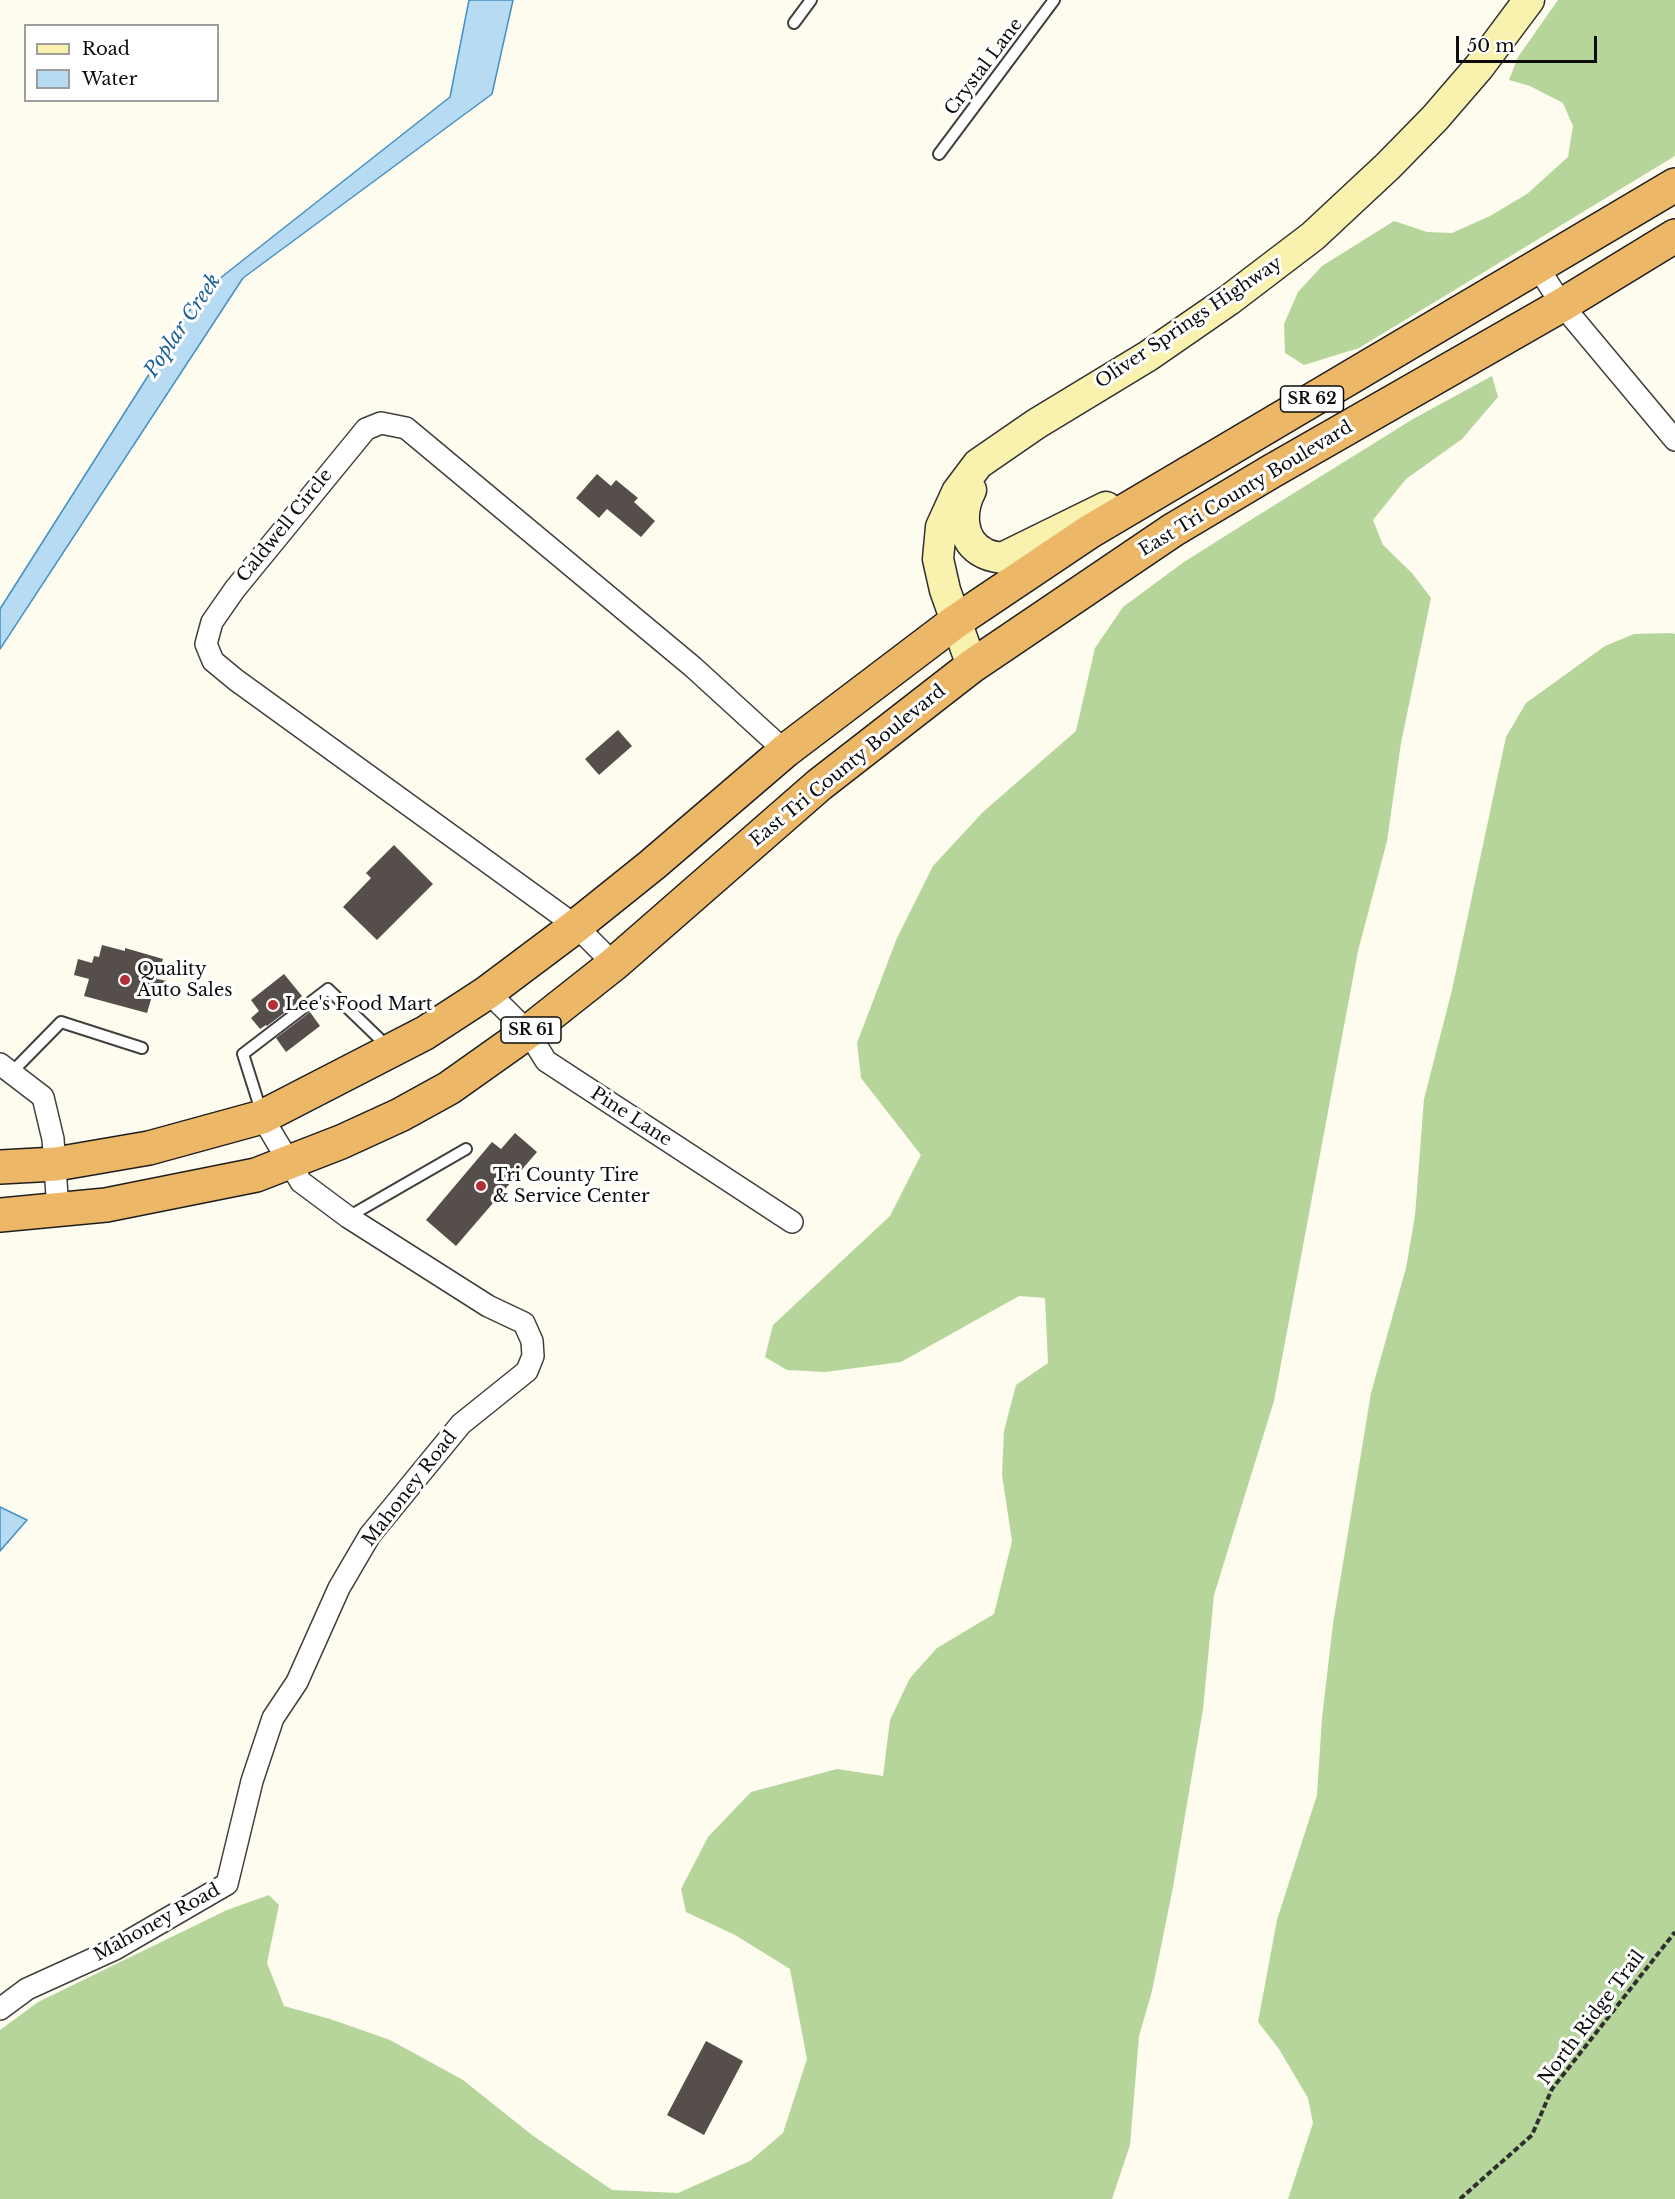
<!DOCTYPE html>
<style>
body{margin:0}
#map{position:relative;width:1675px;height:2199px;overflow:hidden;background:#fefbef;font-family:"Libre Baskerville",serif}
canvas{display:block}
.legend{position:absolute;left:24px;top:24px;width:195px;height:78px;box-sizing:border-box;background:#fff;border:2px solid #9e9e9e;margin:0;padding:8px 10px;list-style:none;font-size:18px;color:#0d0d0d}
.legend li{display:flex;align-items:center;gap:12px;height:30px}
.legend b{width:30px;border:2px solid #9e9e9e}
.scale{position:absolute;left:1456px;top:36px;width:141px;height:27px;box-sizing:border-box;border:3px solid #0d0d0d;border-top:0;padding-left:8px;font-size:18px;line-height:21px;white-space:nowrap;color:#0d0d0d;-webkit-text-stroke:4px #fff;paint-order:stroke}
</style>
<div id="map">
<canvas width="1675" height="2199"></canvas>
<ul class="legend">
<li><b style="height:8px;background:#f9f1ae"></b>Road</li>
<li><b style="height:16px;background:#b7dbf2"></b>Water</li>
</ul>
<div class="scale">50 m</div>
</div>
<script>
const c = document.querySelector('canvas').getContext('2d');
c.lineJoin = 'round';
function fillPath(path, color) {
  c.fillStyle = color;
  c.fill(path, 'evenodd');
}
function stroke(path, color, width, dash) {
  c.strokeStyle = color;
  c.lineWidth = width;
  c.lineCap = dash ? 'butt' : 'round';
  c.setLineDash(dash || []);
  c.stroke(path);
}
function write(font, color, halo, rows, align = 'center') {
  c.font = font + ' "Libre Baskerville",serif';
  c.lineWidth = 6;
  c.setLineDash([]);
  c.textBaseline = 'middle';
  c.strokeStyle = halo;
  c.fillStyle = color;
  for (const [text, x, y, turn = 0] of rows) {
    c.save();
    c.translate(x, y);
    c.rotate((+turn || 0) * Math.PI / 180);
    c.textAlign = isNaN(turn) ? turn : align;
    if (halo) c.strokeText(text, 0, 0);
    c.fillText(text, 0, 0);
    c.restore();
  }
}
fillPath(new Path2D(`
 M1558,0H1675V156L1359,348L1304,365L1285,353L1284,324L1298,292L1322,266L1394,221L1427,232L1452,233L1490,216L1527,194L1568,157L1573,126L1563,103L1530,86L1509,80L1518,57Z
 M1492,376L1498,397L1462,439L1406,479L1373,520L1383,545L1412,573L1431,598L1401,743L1387,841L1358,951L1274,1401L1214,1595L1203,1709L1173,1887L1152,1991L1139,2036L1130,2145L1112,2199H0V2030L38,2002L227,1910L269,1895L279,1905L267,1963L284,2006L330,2019L390,2040L463,2080L532,2135L612,2190L678,2193L750,2161L783,2133L807,2059L790,1969L735,1935L686,1912L681,1889L708,1837L751,1792L837,1769L883,1776L890,1720L910,1678L937,1648L994,1614L1012,1541L1002,1475L1004,1431L1016,1385L1048,1363L1045,1298L1019,1296L901,1362L825,1372L787,1370L765,1357L773,1325L890,1216L921,1155L861,1078L857,1043L897,938L933,866L983,812L1076,731L1095,648L1123,607L1184,562L1249,521L1413,419Z
 M1671,633L1675,634V2199H1288L1313,2123L1308,2098L1279,2049L1258,2022L1277,1920L1317,1795L1322,1718L1333,1624L1371,1393L1406,1268L1415,1216L1424,1099L1452,990L1506,737L1526,703L1605,646L1634,634Z`), '#b5d59b');
const water = new Path2D(`
 M469,0H513L492,94L243,278L0,649V609L200,294L450,97Z
 M0,1507L27,1520L0,1551Z`);
fillPath(water, '#b7dbf2');
stroke(water, '#4390c4', 1.5);
fillPath(new Path2D(`
 M597,474L611,486L616,480L638,498L634,502L655,521L641,537L607,509L599,518L576,498Z
 M618,730L632,746L599,775L585,759Z
 M394,845L433,884L377,940L343,907L371,878L366,873Z
 M102,945L125,951V948L163,959L157,979L167,981L162,998L152,996L147,1013L84,996L89,979L74,975L78,959L92,963L94,956L99,957Z
 M284,974L302,996L300,998L301,1000L267,1026L266,1025L260,1029L251,1018L259,1011L251,1000Z
 M310,1012L320,1026L286,1052L276,1038Z
 M515,1133L537,1152L456,1246L426,1220L492,1142L501,1149Z
 M706,2041L743,2061L704,2135L667,2115Z`), '#554e4a');
const service = new Path2D(`
 M794,23L811,0
 M939,154L1054,0
 M12,1072L61,1022L142,1048
 M262,1114L243,1054L328,989L389,1048
 M348,1217L466,1149`);
const minor = new Path2D(`
 M1537,266L1562,305L1675,440
 M614,964L576,926L236,680L213,661L206,644L212,622L235,589L366,429L381,423L406,428L693,667L785,751
 M488,992L528,1032L546,1061L792,1222
 M0,1064L43,1097L53,1139L58,1210
 M0,2009L27,1989L115,1949L227,1884L252,1781L273,1718L297,1682L339,1588L370,1535L461,1424L527,1371L533,1356L532,1341L524,1323L488,1306L348,1217L301,1182L262,1117`);
const secondary = new Path2D(`
 M971,490C960,511 960,541 984,553C989,556 996,557 1002,558L1106,507
 M972,666L945,590L938,559L941,527L957,492L978,464L1036,424L1148,356L1229,300L1313,236L1388,166L1435,118L1479,67L1529,0`);
const trunk = new Path2D(`
 M0,1167L56,1164L149,1148L262,1117L425,1033L488,992L576,926L652,865L785,751L955,622L1089,532L1675,185
 M0,1215L106,1205L256,1175L341,1142L400,1115L449,1088L528,1032L614,964L819,785L972,666L1173,530L1272,471L1562,305L1675,236`);
stroke(service, '#404040', 14);
stroke(minor, '#404040', 24);
stroke(secondary, '#2f2f2f', 33);
stroke(trunk, '#1e1e1e', 36);
stroke(new Path2D(`
 M1460,2199L1532,2135L1552,2089L1675,1932`), '#2f2f2f', 4, [6, 3]);
stroke(service, '#fff', 10);
stroke(minor, '#fff', 21);
stroke(secondary, '#f9f1ae', 30);
stroke(trunk, '#ecb867', 33);
for (const [x, y, r, color] of [
 [125,980,6,"#b32f35"],
 [273,1005,6,"#b32f35"],
 [481,1186,6,"#b32f35"]
]) {
  const dot = new Path2D();
  dot.arc(x, y, r, 0, 2 * Math.PI);
  c.fillStyle = color;
  c.fill(dot);
  stroke(dot, '#fff', 2);
}
for (const [x, y, w] of [
 [1312,399,63],
 [531,1030,60]
]) {
  const box = new Path2D();
  box.roundRect(x - w / 2, y - 13, w, 26, 4.5);
  c.fillStyle = '#fff';
  c.fill(box);
  stroke(box, '#0d0d0d', 1.5);
}
write('bold 16px', '#0d0d0d', null, [
 ["SR 62",1312,399],
 ["SR 61",531,1030]
]);
write('18px', '#0d0d0d', '#fff', [
 ["Crystal Lane",984,67,-53],
 ["Oliver Springs Highway",1189,323,-34],
 ["East Tri County Boulevard",1246,489,-31],
 ["Caldwell Circle",285,526,-51],
 ["East Tri County Boulevard",848,766,-39],
 ["Pine Lane",631,1117,33],
 ["Mahoney Road",410,1489,-52],
 ["Mahoney Road",157,1923,-29],
 ["North Ridge Trail",1592,2018,-53]
]);
write('18px', '#0d0d0d', '#fff', [
 ["Quality",137,970],
 ["Auto Sales",137,991],
 ["Lee's Food Mart",285,1005],
 ["Tri County Tire",493,1176],
 ["& Service Center",493,1197]
], 'left');
write('italic 20px', '#1f6296', '#fff', [
 ["Poplar Creek",183,326,-56]
]);
</script>
